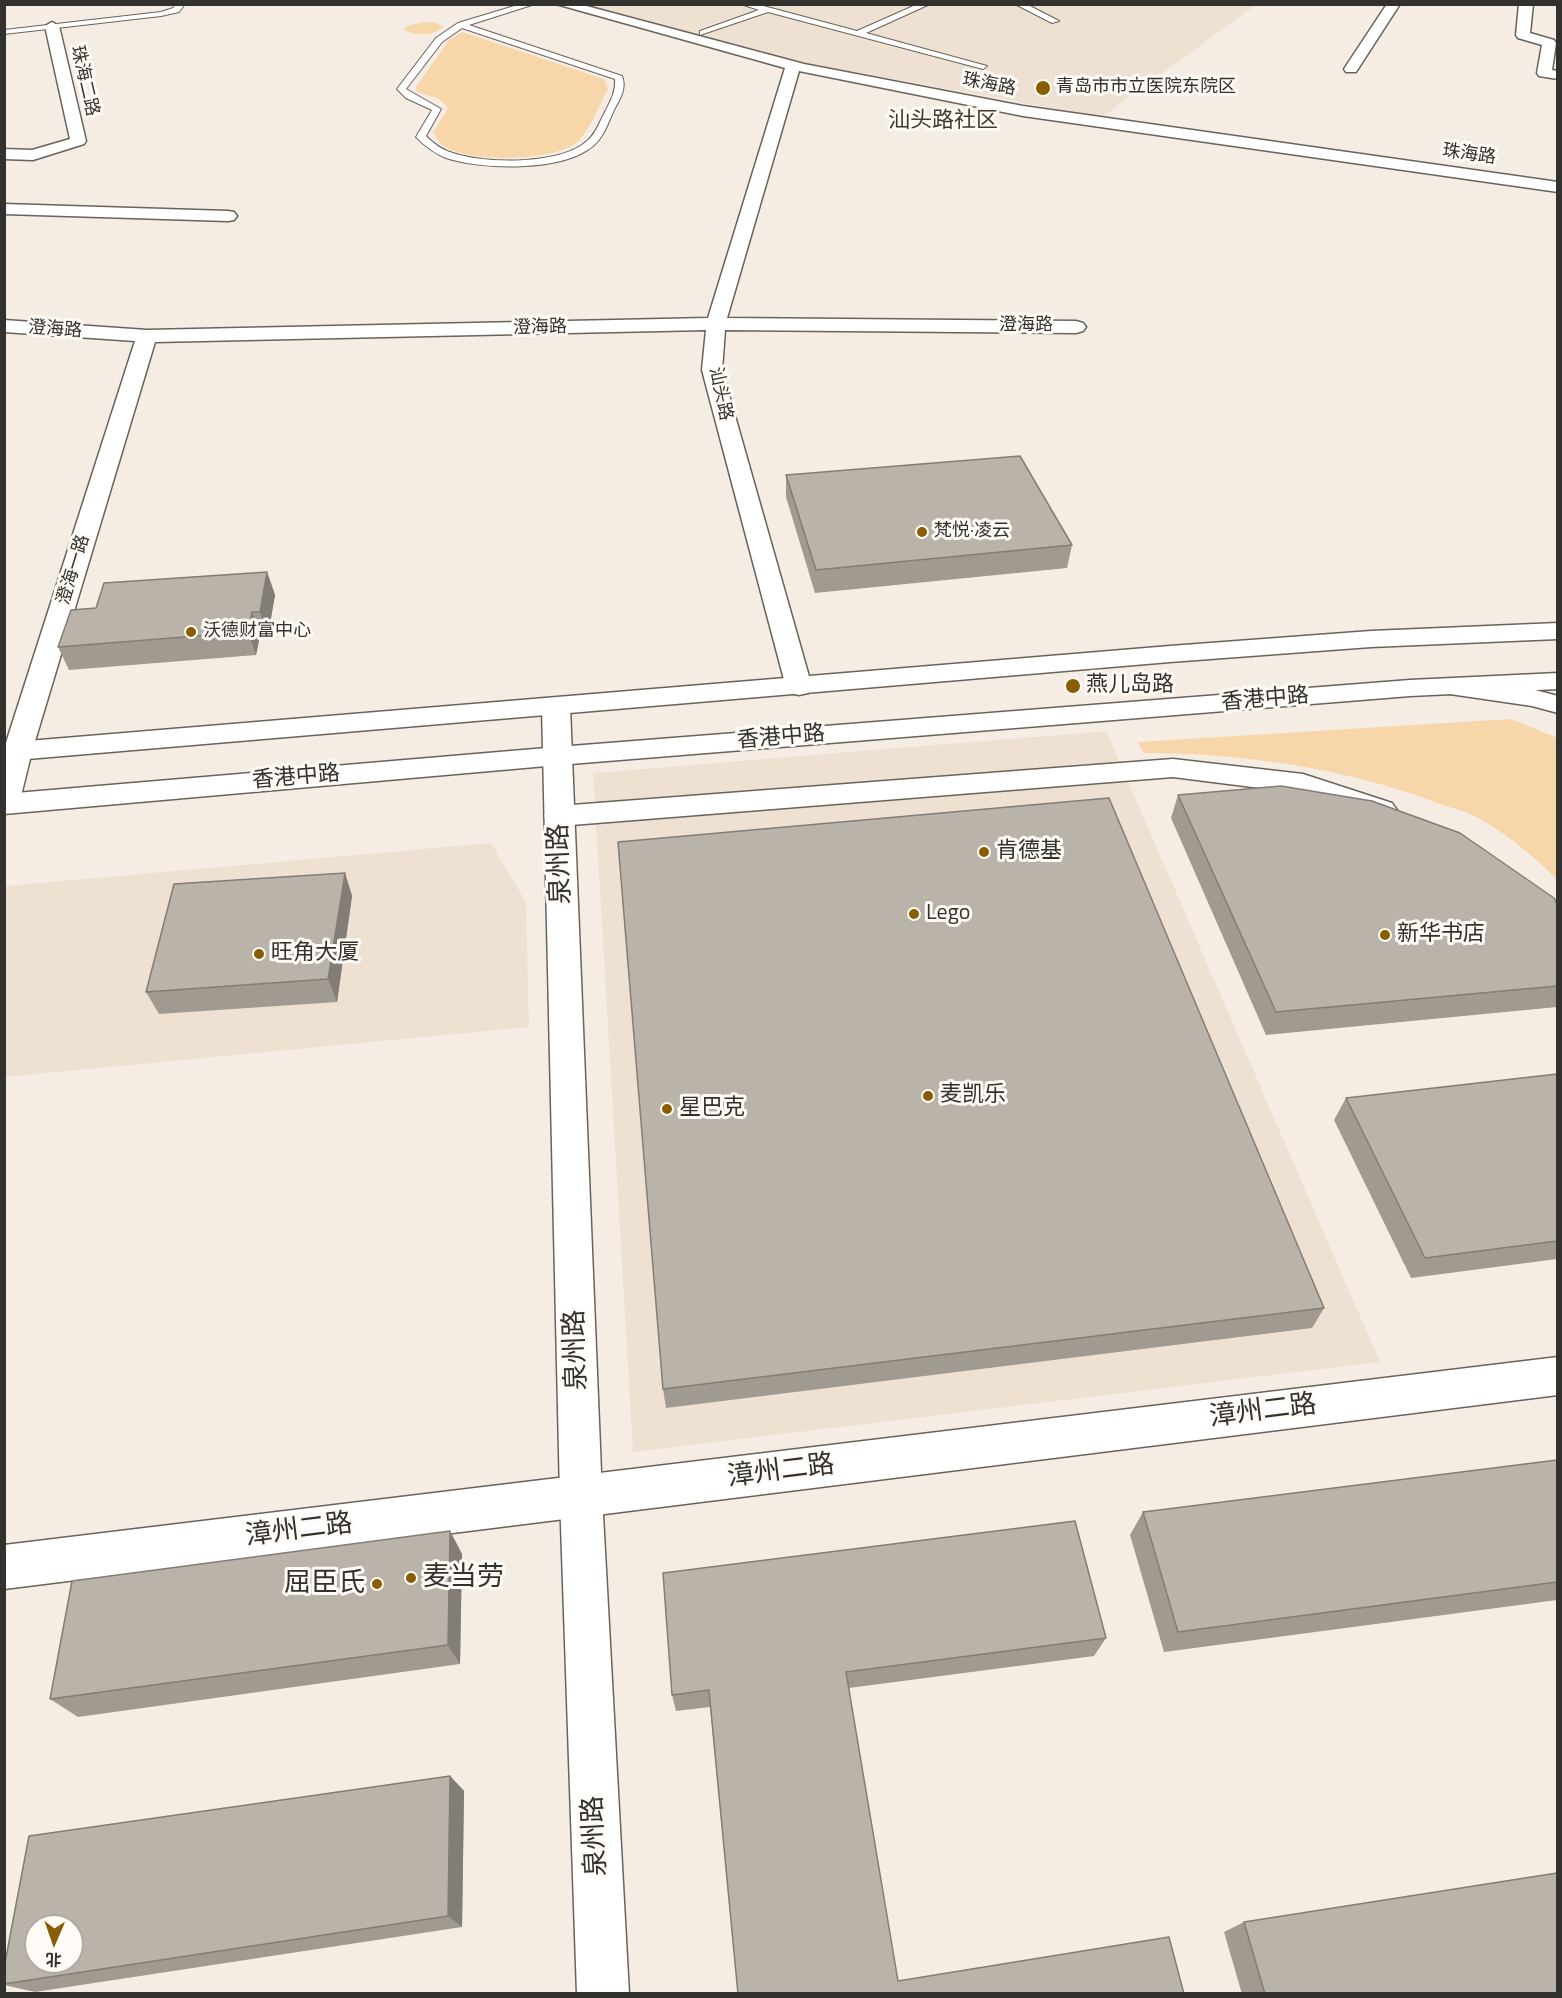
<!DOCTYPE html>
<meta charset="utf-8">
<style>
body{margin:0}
#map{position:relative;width:1562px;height:1998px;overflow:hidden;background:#f5ede3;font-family:"Titillium Web","Noto Sans SC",sans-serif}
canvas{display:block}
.frame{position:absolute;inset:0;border:6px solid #33312d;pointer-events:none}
.north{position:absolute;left:24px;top:1914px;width:60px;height:60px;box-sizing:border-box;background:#fefbf7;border:2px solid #adaaa6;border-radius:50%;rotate:182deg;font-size:16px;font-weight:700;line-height:24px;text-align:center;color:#33312d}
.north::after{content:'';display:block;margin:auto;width:21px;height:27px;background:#8b5d01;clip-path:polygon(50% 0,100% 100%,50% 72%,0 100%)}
</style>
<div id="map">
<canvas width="1562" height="1998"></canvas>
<div class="frame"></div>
<div class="north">北</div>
</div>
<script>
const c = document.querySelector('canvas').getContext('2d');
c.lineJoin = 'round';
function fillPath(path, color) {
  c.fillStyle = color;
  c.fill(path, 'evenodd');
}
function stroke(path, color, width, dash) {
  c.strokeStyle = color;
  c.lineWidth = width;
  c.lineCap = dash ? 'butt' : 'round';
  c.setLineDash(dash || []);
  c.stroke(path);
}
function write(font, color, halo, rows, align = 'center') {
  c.font = font + ' "Titillium Web","Noto Sans SC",sans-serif';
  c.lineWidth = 6;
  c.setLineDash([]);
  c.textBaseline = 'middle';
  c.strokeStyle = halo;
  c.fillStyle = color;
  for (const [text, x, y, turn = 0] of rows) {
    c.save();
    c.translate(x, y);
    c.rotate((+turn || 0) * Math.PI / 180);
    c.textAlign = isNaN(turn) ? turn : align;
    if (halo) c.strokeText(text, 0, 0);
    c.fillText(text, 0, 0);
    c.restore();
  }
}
fillPath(new Path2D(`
 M583,5H1256L1102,117L790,60Z
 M1106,731L1380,1362L633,1452L593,773Z
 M491,843L526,902L529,1027L5,1077V886Z`), '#eee1d1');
fillPath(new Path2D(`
 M423,22H435L443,27C434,36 415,36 404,30L407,26Z
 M462,32L604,79L608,89C600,103 588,135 575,144C549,161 466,164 441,144C438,142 436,136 433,133L448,108L439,99L417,92L416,87L449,40Z
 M1511,719L1557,738V880C1538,859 1507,835 1482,820C1469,812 1450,808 1435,802C1344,768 1241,753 1144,753L1138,742Z`), '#f7d6aa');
const service = new Path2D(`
 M176,4H185L179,12L161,16L4,34V30L161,12L173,8Z
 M521,4H535L469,25L622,76C627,88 620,99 614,110C608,123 604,137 593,146C563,172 482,170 446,158C434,153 425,146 416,137L432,110L406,98L397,89L436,38L458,23ZM462,28L615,79C616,91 611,100 606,110C600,120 597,133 587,141C561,165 485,164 453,153C442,150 434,144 426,136L441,109L406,89L442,42Z
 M741,4H756L857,31L918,4H930L866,33L987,66L983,69L768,12L700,35V31L759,10Z
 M1015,4H1026L1059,21L1052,23Z`);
const minor = new Path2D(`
 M556,4H579L804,64L1023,106L1558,182V192L1023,116L799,71L727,318L1076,321L1083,323L1086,327L1083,331L1076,333L725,330L722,370L812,687L808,693L799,695L790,693L786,687L702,370L706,330L155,342L32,751L19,804L14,811L4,814V749L135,341L4,332V320L147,330L708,318L785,68Z
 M1387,4H1400L1356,72H1346L1344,69Z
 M1519,4H1533L1530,33L1554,40L1556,43L1552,70L1558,71V79L1539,76L1537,73L1542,45L1518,38L1516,35Z
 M52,22L59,26L86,141L84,144L33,160L4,159V149L32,150L70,139L45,26Z
 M4,204L228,211L234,212L237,216L234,220L228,221L4,214Z
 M1173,759L1303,774L1392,803L1397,810L1392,817L1382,820L1300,793L1173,777L559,826L549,823L544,816L549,809L559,806Z
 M1558,1357V1395L4,1589V1545Z`);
const tertiary = new Path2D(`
 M556,698L566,701L570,707L602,1496L629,1994H577L560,1496L542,707L546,701Z`);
const secondary = new Path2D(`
 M1452,679L1535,690L1558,696V713L1532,706L1443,693L1439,687L1443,681Z`);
const primary = new Path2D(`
 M1558,623V639L1371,647L1170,662L4,761V743L1170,646L1371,631Z
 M1558,673V689L1410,696L558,765L4,814V794L558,747L1410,680Z`);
stroke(service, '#6a635a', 2);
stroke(minor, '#6a635a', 3);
stroke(tertiary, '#6a635a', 3);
stroke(secondary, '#6a635a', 3);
stroke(primary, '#6a635a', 3);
fillPath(service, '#fff');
fillPath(minor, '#fff');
fillPath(tertiary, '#fff');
fillPath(secondary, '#fff');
fillPath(primary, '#fff');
fillPath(new Path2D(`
 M786,475L1072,545L1067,568L815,593L786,497Z
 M267,572L275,595L268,635H260L256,655L69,670L58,647L96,608Z
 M1178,795L1557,904V1007L1266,1035L1171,818Z
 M345,873L352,896L337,1002L159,1014L146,992Z
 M1557,1074V1259L1411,1278L1334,1120L1346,1098Z
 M1324,1308L1312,1328L666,1408L663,1389Z
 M1557,1460V1600L1164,1652L1130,1535L1143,1512Z
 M450,1531L462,1554L460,1664L78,1717L50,1699Z
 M1106,1638L1094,1656L849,1688L898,1981L1184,1994H738L710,1707L676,1711L672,1695Z
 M450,1776L464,1791L462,1927L35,1992L4,1985V1968Z
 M1244,1922L1557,1994H1242L1224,1932Z`), '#a09a91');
fillPath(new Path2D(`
 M267,572L275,595L268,635L260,612Z
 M252,612L260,635L256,655L248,632Z
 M345,873L352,896L337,1002L328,979Z
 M450,1531L462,1554L460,1664L448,1645Z
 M450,1776L464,1791L462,1927L448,1916Z`), '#827d76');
const building = new Path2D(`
 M1020,456L1072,545L816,570L786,475Z
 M267,572L260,612H252L248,632L58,647L71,610L96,608L104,583Z
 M1281,786L1372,801L1460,833L1554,898L1557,904V986L1276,1012L1178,795Z
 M1109,798L1324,1308L663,1389L618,842Z
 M345,873L328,979L146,992L174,884Z
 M1557,1074V1241L1425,1258L1346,1098Z
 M1557,1460V1582L1178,1632L1143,1512Z
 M1075,1521L1106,1638L846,1672L898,1981L1169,1937L1184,1994H738L709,1690L672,1695L663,1573Z
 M450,1531L448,1645L50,1699L72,1581Z
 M450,1776L448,1916L4,1984V1968L29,1836ZM36,1926H72V1962H36Z
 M1557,1873V1994H1265L1244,1922Z`);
fillPath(building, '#bab3a9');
stroke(building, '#827d76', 1.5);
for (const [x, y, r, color] of [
 [1043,88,8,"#8b5d01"],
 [922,532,6,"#8b5d01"],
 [191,632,6,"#8b5d01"],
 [1073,686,8,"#8b5d01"],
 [984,852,6,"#8b5d01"],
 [914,914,6,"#8b5d01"],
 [1385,935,6,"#8b5d01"],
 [259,954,6,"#8b5d01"],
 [928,1096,6,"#8b5d01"],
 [667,1109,6,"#8b5d01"],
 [411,1578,6,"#8b5d01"],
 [377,1584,6,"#8b5d01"]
]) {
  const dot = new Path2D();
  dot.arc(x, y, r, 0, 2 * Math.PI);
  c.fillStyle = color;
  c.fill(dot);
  stroke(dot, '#fefbf7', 2);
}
write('18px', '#33312d', '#fefbf7', [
 ["珠海二路",84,81,77],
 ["珠海路",989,85,11],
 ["珠海路",1469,155,8],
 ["澄海路",1026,326],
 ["澄海路",540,328,-1],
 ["澄海路",55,330,4],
 ["汕头路",720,394,78],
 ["澄海一路",74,570,-73]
]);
write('18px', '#33312d', '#fefbf7', [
 ["青岛市市立医院东院区",1056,88],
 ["梵悦·凌云",934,532],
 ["沃德财富中心",203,632]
], 'left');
write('22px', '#3f3931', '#fefbf7', [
 ["汕头路社区",943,122]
]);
write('22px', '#33312d', '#fefbf7', [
 ["燕儿岛路",1086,686],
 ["肯德基",996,852],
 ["Lego",926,914],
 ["新华书店",1397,935],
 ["旺角大厦",271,954],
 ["麦凯乐",940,1096],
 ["星巴克",679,1109]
], 'left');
write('22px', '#33312d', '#fefbf7', [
 ["香港中路",1265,700,-5],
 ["香港中路",781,738,-5],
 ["香港中路",296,778,-5]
]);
write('27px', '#33312d', '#fefbf7', [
 ["泉州路",561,864,-92],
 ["泉州路",577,1350,-92],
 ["漳州二路",1263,1412,-7],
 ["漳州二路",781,1472,-7],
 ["漳州二路",299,1531,-7],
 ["泉州路",596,1836,-93]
]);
write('27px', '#33312d', '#fefbf7', [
 ["麦当劳",423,1578],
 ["屈臣氏",365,1584,"right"]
], 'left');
</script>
